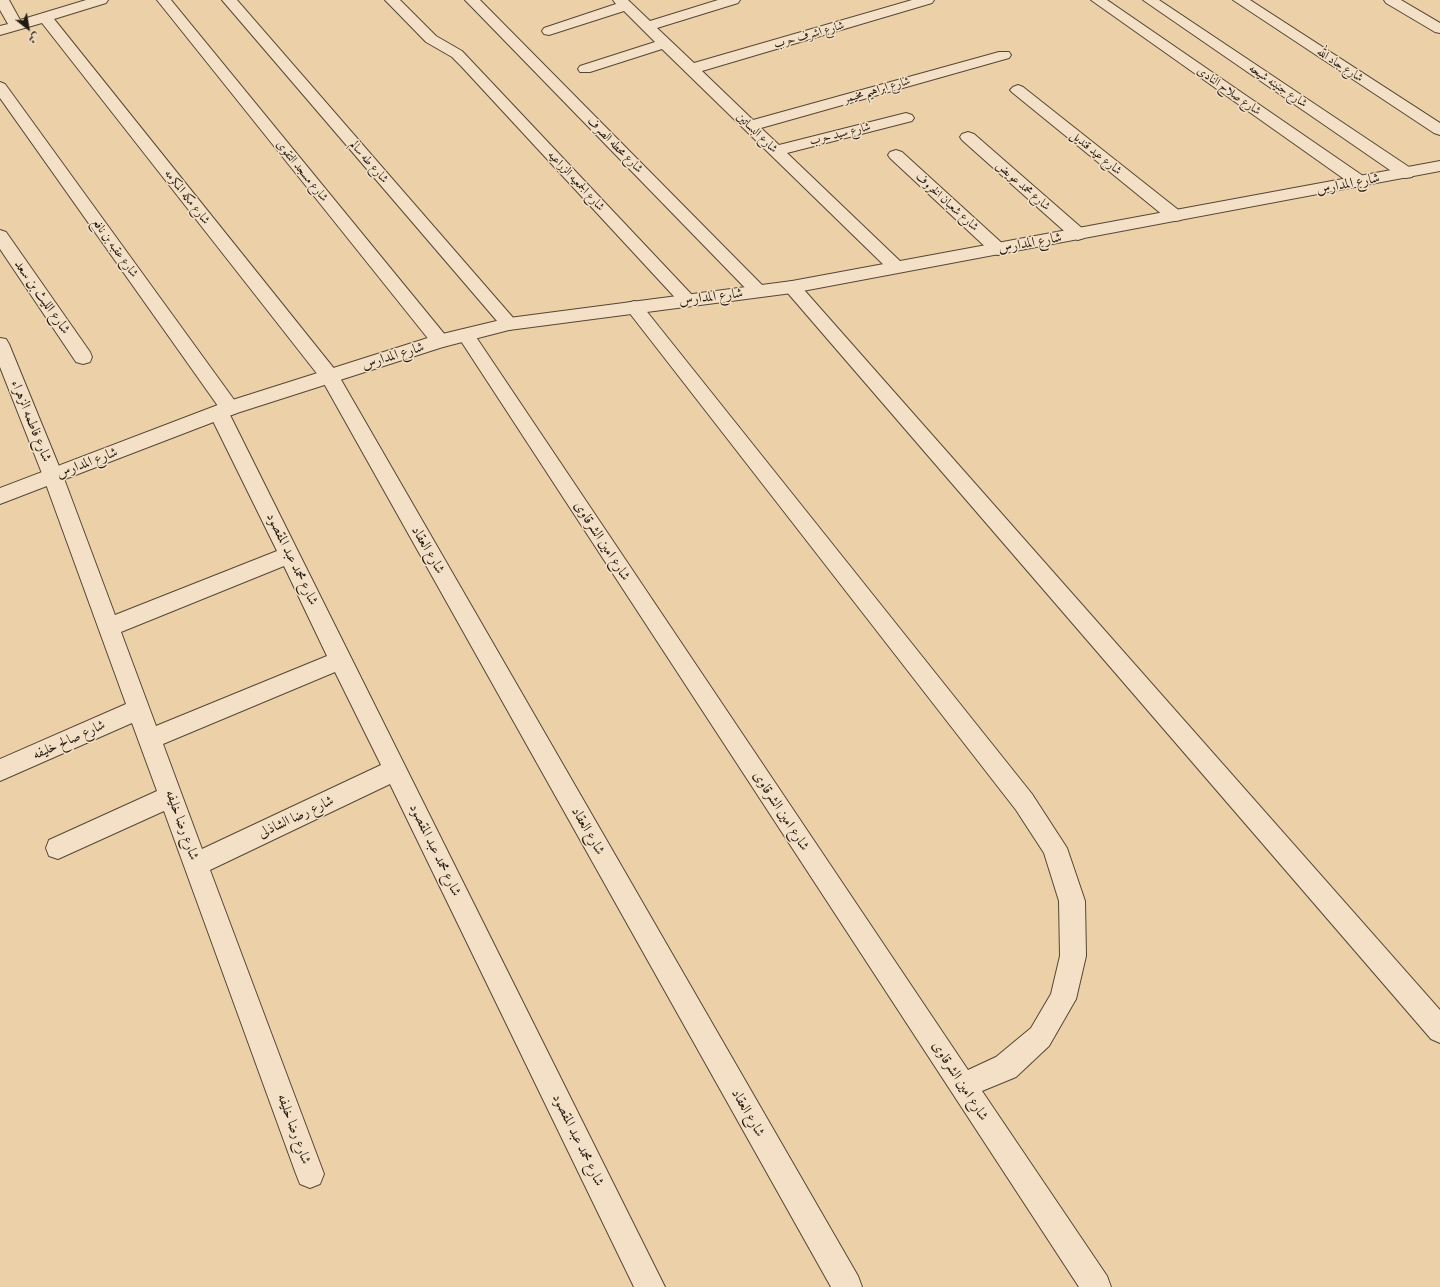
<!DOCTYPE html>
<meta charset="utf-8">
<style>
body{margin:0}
#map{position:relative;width:1440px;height:1287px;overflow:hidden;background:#ecd0a7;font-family:"EB Garamond",Amiri,serif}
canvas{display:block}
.north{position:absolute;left:8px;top:8px;width:40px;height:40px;-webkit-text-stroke:3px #f3e0c6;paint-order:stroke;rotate:149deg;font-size:11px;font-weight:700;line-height:16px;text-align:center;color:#221910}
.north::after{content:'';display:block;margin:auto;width:14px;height:18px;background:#221910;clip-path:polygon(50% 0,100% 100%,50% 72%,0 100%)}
</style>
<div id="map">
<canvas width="1440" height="1287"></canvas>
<div class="north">ش</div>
</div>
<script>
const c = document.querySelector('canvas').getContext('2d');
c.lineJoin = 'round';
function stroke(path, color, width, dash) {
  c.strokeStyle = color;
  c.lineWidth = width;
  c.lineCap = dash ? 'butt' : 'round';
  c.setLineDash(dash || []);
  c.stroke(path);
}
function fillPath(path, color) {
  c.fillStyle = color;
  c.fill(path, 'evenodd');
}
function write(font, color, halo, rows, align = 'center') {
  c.font = font + ' "EB Garamond",Amiri,serif';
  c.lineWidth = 3;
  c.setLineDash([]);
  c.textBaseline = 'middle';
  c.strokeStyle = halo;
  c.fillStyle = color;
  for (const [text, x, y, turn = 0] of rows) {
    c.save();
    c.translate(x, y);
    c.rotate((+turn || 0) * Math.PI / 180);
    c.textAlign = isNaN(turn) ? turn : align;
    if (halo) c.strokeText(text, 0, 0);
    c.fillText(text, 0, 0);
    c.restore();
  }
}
const minor = new Path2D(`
 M0,0H9L20,20L86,0H108L106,3L54,19L336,371L858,1276L862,1287H831L322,380L42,23L0,35V26L8,24L0,10Z
 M157,0H171L446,336L449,341L446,346L440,347L434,346Z
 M222,0H237L515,320L518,324L515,328L509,330L503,328Z
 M385,0H400L436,36L462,51L693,296L696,300L693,304L687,306L681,304L461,66L452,57L426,42Z
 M465,0H480L764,287L767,291L764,295L758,297L752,295Z
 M613,0H628L650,21L718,0H740L738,3L657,28L694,63L912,0H934L932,3L702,71L753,120L999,52H1009L1011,55L1009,58L761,128L779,145L906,113L912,115L914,118L912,121L787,153L901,262L904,266L901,270L895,272L889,270L662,49L590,72H580L578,69L580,66L655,42L624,11L549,35L544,34L542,31L544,28L616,4Z
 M1091,0H1107L1366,178L1368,182L1366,186L1360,187L1354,186Z
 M1143,0H1159L1412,169L1414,173L1412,177L1406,178L1400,177Z
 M1233,0H1250L1440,123V135L1434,133Z
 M1384,0H1401L1440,23V33L1435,32L1386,3Z
 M0,82L5,84L240,408L237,413L230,415L665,1287H634L390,784L210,870L324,1174L320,1184L310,1188L300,1184L296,1174L164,811L58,859L49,856L46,848L49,840L157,791L132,723L0,781V759L126,704L43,476L0,367V338L6,339L9,344L63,476L115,615L277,551L209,413L212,408L218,406L0,98ZM284,566L327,656L156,726L121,632ZM335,672L381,765L202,849L163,744Z
 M1018,85L1023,87L1181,212L1183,216L1181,220L1175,221L1169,220L1013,93L1010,90L1013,87Z
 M968,132L974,134L1084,230L1086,234L1084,238L1078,240L1072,238L962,140L960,137L962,134Z
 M896,150L902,152L1004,245L1007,249L1004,253L998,255L992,253L890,158L888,155L890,152Z
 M0,230L6,232L90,352L92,357L90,362L83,364L76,362L0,249Z
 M792,281L798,283L1440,1010V1043L1431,1039L786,291L783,287L786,283Z
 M634,301L640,303L1032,794L1067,848L1085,901L1086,956L1076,999L1049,1046L1016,1077L982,1091L1107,1276L1111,1287H1079L457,335L460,331L466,329L472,331L968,1070L996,1057L1031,1028L1051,994L1060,956L1059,901L1044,853L1016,810L628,311L625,307L628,303Z`);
const tertiary = new Path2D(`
 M1440,161V171L792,293L509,330L443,347L237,413L0,504V488L223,403L434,336L509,318L792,281Z`);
stroke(minor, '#544736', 2);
stroke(tertiary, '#544736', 2);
fillPath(minor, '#f3e0c6');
fillPath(tertiary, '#f3e0c6');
write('12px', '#221910', '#f3e0c6', [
 ["شارع اشرف حرب",809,35,-16],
 ["شارع جاد الله",1340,65,33],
 ["شارع جنينه شيحه",1278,86,34],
 ["شارع ابراهيم مخيمر",877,90,-16],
 ["شارع صلاح النادى",1229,91,35],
 ["شارع البساتين",757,133,44],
 ["شارع سيد حرب",840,134,-14],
 ["شارع محطه الصرف",615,145,45],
 ["شارع عيد قنديل",1096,153,39],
 ["شارع طه سالم",369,162,49],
 ["شارع مسجد التقوى",302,171,51],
 ["شارع الجمعيه الزراعيه",576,181,47],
 ["شارع محمد عويض",1023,186,41],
 ["شارع مكه المكرمه",187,197,52],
 ["شارع شعبان الخروف",947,202,42],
 ["شارع عقبه بن نافع",115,248,54]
]);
write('14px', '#221910', '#f3e0c6', [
 ["شارع المدارس",1348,184,-11],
 ["شارع المدارس",1030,243,-10],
 ["شارع الليث بن سعد",42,297,55],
 ["شارع المدارس",711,297,-7],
 ["شارع المدارس",393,356,-17],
 ["شارع فاطمه الزهراء",31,421,68],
 ["شارع المدارس",87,463,-21],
 ["شارع امين الشرقاوى",602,541,57],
 ["شارع العقاد",428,550,60],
 ["شارع محمد عبد المقصود",292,559,64],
 ["شارع صالح خليفه",69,740,-24],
 ["شارع امين الشرقاوى",781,811,57],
 ["شارع رضا الشاذلى",296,817,-25],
 ["شارع رضا خليفه",182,825,70],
 ["شارع العقاد",588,831,60],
 ["شارع محمد عبد المقصود",435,850,64],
 ["شارع امين الشرقاوى",960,1081,57],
 ["شارع العقاد",748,1113,60],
 ["شارع رضا خليفه",294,1129,70],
 ["شارع محمد عبد المقصود",578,1140,64]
]);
</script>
